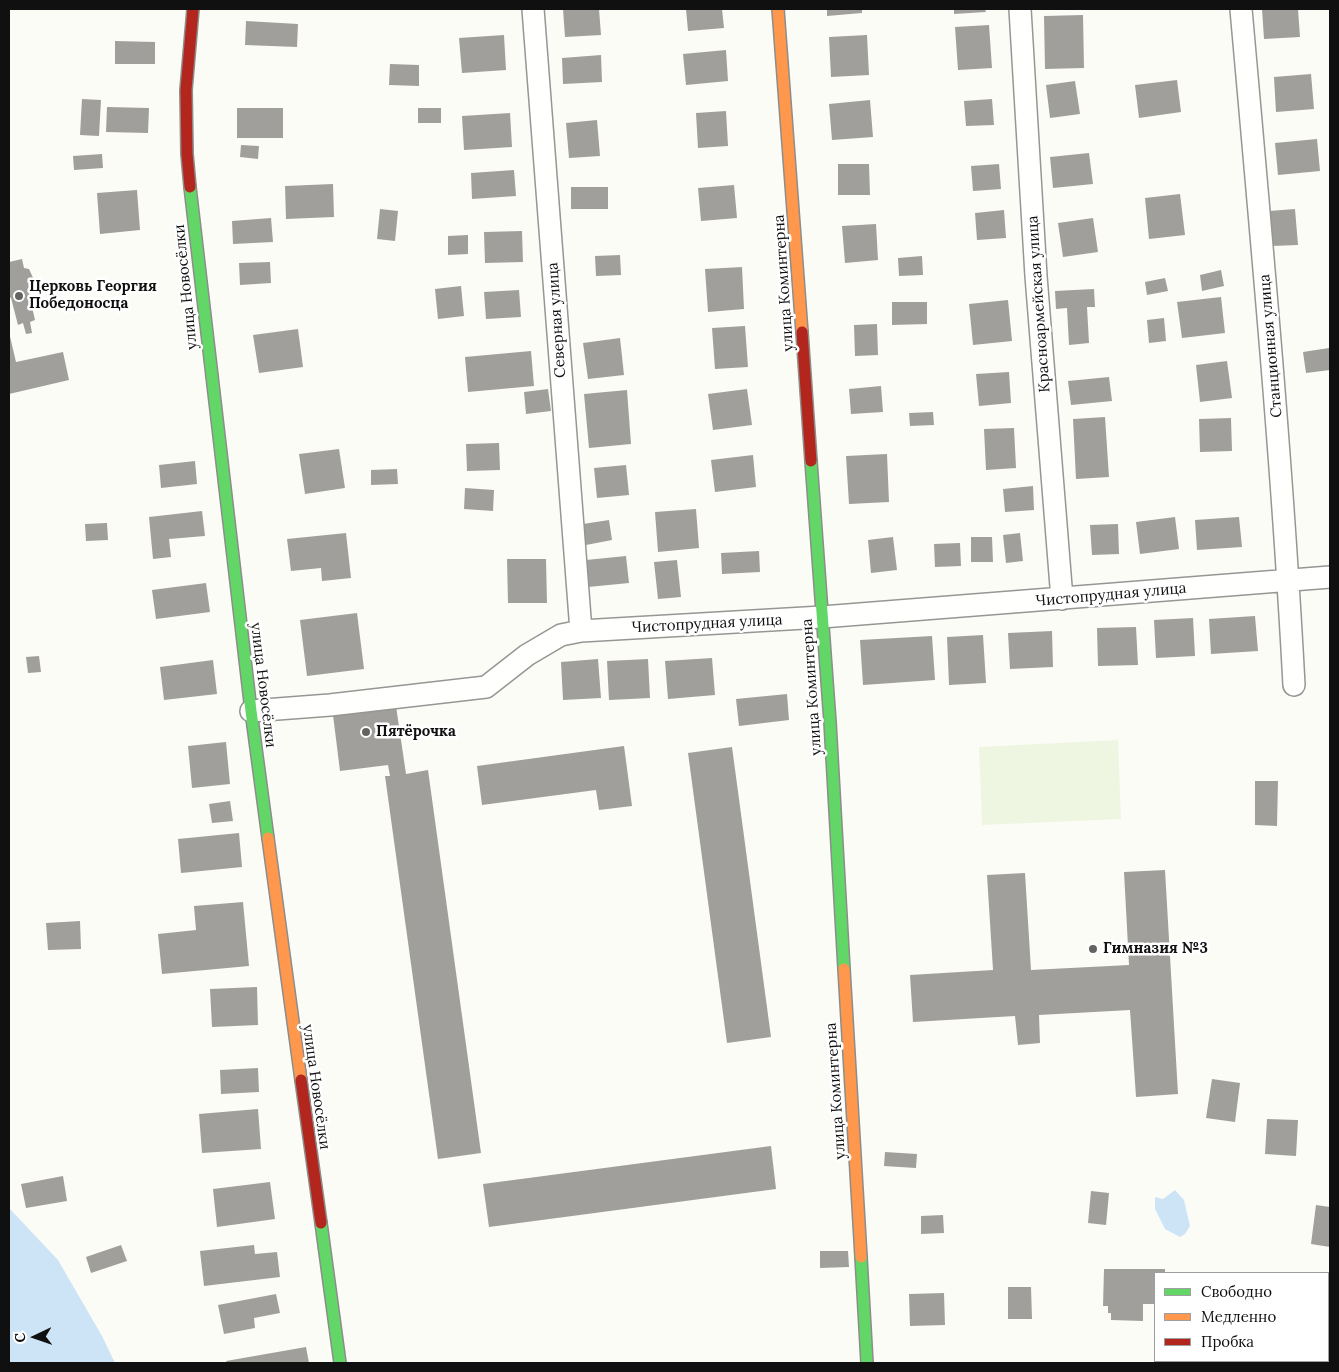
<!DOCTYPE html>
<meta charset="utf-8">
<style>
body{margin:0}
#map{position:relative;width:1339px;height:1372px;overflow:hidden;background:#fcfcf7;font-family:Lora,serif}
canvas{display:block}
.frame{position:absolute;inset:0;border:10px solid #101010;pointer-events:none}
.legend{position:absolute;left:1154px;top:1272px;width:175px;height:90px;box-sizing:border-box;background:#fff;border:1px solid #9f9f9f;margin:0;padding:6px 9px;list-style:none;font-size:15px;color:#101010}
.legend li{display:flex;align-items:center;gap:10px;height:25px}
.legend b{width:25px;border:1px solid #9f9f9f}
.north{position:absolute;left:10px;top:1312px;width:50px;height:50px;-webkit-text-stroke:4px #fff;paint-order:stroke;rotate:267deg;font-size:14px;font-weight:700;line-height:20px;text-align:center;color:#101010}
.north::after{content:'';display:block;margin:auto;width:18px;height:22px;background:#101010;clip-path:polygon(50% 0,100% 100%,50% 72%,0 100%)}
</style>
<div id="map">
<canvas width="1339" height="1372"></canvas>
<div class="frame"></div>
<ul class="legend">
<li><b style="height:6px;background:#63d668"></b>Свободно</li>
<li><b style="height:6px;background:#ff974d"></b>Медленно</li>
<li><b style="height:6px;background:#b3261e"></b>Пробка</li>
</ul>
<div class="north">С</div>
</div>
<script>
const c = document.querySelector('canvas').getContext('2d');
c.lineJoin = 'round';
function fillPath(path, color) {
  c.fillStyle = color;
  c.fill(path, 'evenodd');
}
function stroke(path, color, width, dash) {
  c.strokeStyle = color;
  c.lineWidth = width;
  c.lineCap = dash ? 'butt' : 'round';
  c.setLineDash(dash || []);
  c.stroke(path);
}
function write(font, color, halo, rows, align = 'center') {
  c.font = font + ' Lora,serif';
  c.lineWidth = 5;
  c.setLineDash([]);
  c.textBaseline = 'middle';
  c.strokeStyle = halo;
  c.fillStyle = color;
  for (const [text, x, y, turn = 0] of rows) {
    c.save();
    c.translate(x, y);
    c.rotate((+turn || 0) * Math.PI / 180);
    c.textAlign = isNaN(turn) ? turn : align;
    if (halo) c.strokeText(text, 0, 0);
    c.fillText(text, 0, 0);
    c.restore();
  }
}
fillPath(new Path2D(`
 M1118,740L1121,819L982,825L979,747Z`), '#eef6e1');
fillPath(new Path2D(`
 M1175,1190L1184,1200L1190,1226L1185,1234L1180,1237L1165,1229L1155,1209V1197L1163,1199Z
 M9,1208L58,1260L102,1336L115,1363H9Z`), '#cde4f6');
fillPath(new Path2D(`
 M563,9H599L601,35L565,37Z
 M686,9H722L724,28L688,31Z
 M827,9H862V13L827,16Z
 M954,9H985L986,12L954,14Z
 M1262,9H1298L1300,37L1264,39Z
 M1083,15L1084,68L1045,69L1044,16Z
 M246,21L298,24L297,47L245,45Z
 M989,25L992,68L958,70L955,27Z
 M504,35L506,70L462,73L459,38Z
 M867,35L869,75L831,77L829,37Z
 M115,41L155,42V64H115Z
 M726,50L728,81L686,85L683,54Z
 M601,55L602,82L563,84L562,58Z
 M390,64L419,65V86L389,85Z
 M1311,74L1314,109L1276,112L1274,77Z
 M1177,80L1181,112L1139,118L1135,85Z
 M1075,81L1080,114L1050,118L1046,85Z
 M82,99L101,100L99,136L80,135Z
 M992,99L994,125L966,126L964,101Z
 M870,100L873,137L832,140L829,104Z
 M107,107L149,108L148,133L106,132Z
 M237,108H283V138H237Z
 M418,108H441V123H418Z
 M726,111L728,146L698,148L696,113Z
 M510,113L512,147L464,150L462,116Z
 M597,120L600,156L569,158L566,123Z
 M1317,139L1320,171L1278,175L1275,143Z
 M241,145L259,146L258,159L240,157Z
 M1089,153L1093,184L1053,188L1050,157Z
 M102,154L103,168L74,170L73,156Z
 M838,164H869L870,195H838Z
 M999,164L1001,189L973,191L971,166Z
 M514,170L516,196L472,199L471,173Z
 M333,184L334,217L286,219L285,186Z
 M734,185L737,218L701,221L698,188Z
 M571,187H608V209H571Z
 M137,190L140,230L100,234L97,193Z
 M1180,194L1185,235L1149,239L1145,198Z
 M380,209L398,211L395,241L377,239Z
 M1295,209L1298,245L1272,246L1269,211Z
 M1004,210L1006,238L977,240L975,213Z
 M271,218L273,242L233,244L232,221Z
 M1093,218L1098,252L1063,257L1058,223Z
 M876,224L878,260L845,263L842,226Z
 M522,231L523,262L485,263L484,232Z
 M468,235V254L448,255V236Z
 M620,255L621,275L596,276L595,256Z
 M922,256L923,275L899,276L898,258Z
 M22,259L24,268L29,269L35,282L29,294L35,320L30,322L32,333L26,334L23,323L18,325L11,298L9,297V262Z
 M270,262L271,283L240,285L239,263Z
 M742,267L744,309L708,312L705,269Z
 M1221,270L1224,286L1202,291L1200,275Z
 M1165,278L1168,291L1147,295L1145,282Z
 M461,286L464,316L438,319L435,289Z
 M1094,289L1095,307H1087L1089,343L1069,345L1067,308L1056,309L1055,291Z
 M519,290L521,317L486,319L484,292Z
 M1221,297L1225,333L1182,338L1177,302Z
 M1008,300L1012,341L973,345L969,304Z
 M892,302H927V324L892,325Z
 M1164,318L1166,341L1149,343L1147,320Z
 M877,324L878,355L855,356L854,325Z
 M745,326L748,367L715,369L712,328Z
 M298,329L303,367L259,373L253,335Z
 M9,332L16,362L63,352L69,380L9,394Z
 M620,338L624,375L588,379L583,343Z
 M1329,348L1330,370L1306,373L1303,352Z
 M531,351L534,386L468,392L465,357Z
 M1227,361L1232,398L1200,402L1196,365Z
 M1009,372L1011,403L979,406L976,374Z
 M1109,377L1112,401L1071,405L1068,381Z
 M881,386L883,412L851,414L849,389Z
 M548,389L551,411L526,414L524,392Z
 M747,389L752,425L713,430L708,394Z
 M627,390L631,444L589,448L584,394Z
 M933,412L934,425L910,426L909,413Z
 M1105,417L1109,477L1076,479L1073,419Z
 M1231,418L1232,451L1200,452L1199,419Z
 M1014,428L1016,468L986,470L984,429Z
 M499,443L500,470L467,471L466,444Z
 M339,449L345,488L305,494L299,454Z
 M887,454L889,502L849,504L846,456Z
 M753,455L756,487L715,492L711,460Z
 M195,461L197,484L161,488L159,465Z
 M626,465L629,495L597,498L594,468Z
 M397,469L398,484L371,485V470Z
 M1033,486L1034,510L1005,512L1003,489Z
 M465,488L494,490L493,511L464,509Z
 M696,509L699,548L658,552L655,512Z
 M202,511L205,536L169,539L171,557L153,559L149,517Z
 M1175,517L1179,549L1140,554L1136,522Z
 M1239,517L1242,547L1197,550L1195,520Z
 M609,520L612,540L586,545L583,524Z
 M107,523L108,540L86,541L85,524Z
 M1118,524L1119,554L1092,555L1090,525Z
 M346,533L351,578L322,581L321,568L291,571L287,539Z
 M1020,533L1023,561L1006,563L1003,535Z
 M893,537L897,570L871,573L868,540Z
 M971,537H992L993,562H971Z
 M960,543L961,566L935,567L934,544Z
 M759,551L760,572L722,574L721,553Z
 M626,556L629,583L588,587L586,560Z
 M507,559H546L547,603H508Z
 M677,560L681,597L658,599L654,562Z
 M206,583L210,612L156,619L152,590Z
 M357,613L364,669L307,676L300,620Z
 M1255,616L1258,651L1211,654L1209,619Z
 M1193,618L1195,656L1156,658L1154,620Z
 M1136,627L1138,665L1098,666L1097,628Z
 M1052,631L1053,667L1010,669L1008,633Z
 M983,635L986,683L949,685L947,637Z
 M932,636L935,680L863,685L860,640Z
 M39,656L41,672L28,673L26,657Z
 M712,658L715,695L668,699L665,661Z
 M598,659L601,698L563,700L561,662Z
 M648,659L650,698L609,700L607,661Z
 M213,660L217,694L164,700L160,667Z
 M787,694L789,720L739,726L736,699Z
 M396,706L406,774L428,770L481,1153L438,1159L385,776H390L388,765L340,771L333,715Z
 M226,742L230,784L192,788L188,746Z
 M624,746L632,806L599,810L596,790L482,805L477,766Z
 M732,747L771,1037L727,1043L688,753Z
 M1255,781H1278L1277,826L1255,825Z
 M230,801L233,821L212,823L209,804Z
 M239,833L242,867L181,873L178,839Z
 M1165,870L1178,1094L1136,1097L1130,1010L1039,1015L1040,1043L1018,1045L1015,1016L913,1022L910,975L993,970L987,875L1025,873L1031,970L1129,965L1124,872Z
 M243,902L249,966L162,974L158,934L196,930L194,906Z
 M80,921L81,949L48,950L46,923Z
 M257,987L258,1025L212,1027L210,989Z
 M258,1068L259,1092L221,1094L220,1070Z
 M1212,1079L1240,1083L1235,1122L1206,1118Z
 M258,1109L261,1149L202,1153L199,1114Z
 M1267,1119L1298,1120L1296,1156L1265,1154Z
 M771,1146L776,1189L489,1227L483,1184Z
 M885,1152L917,1154L916,1168L884,1166Z
 M63,1176L67,1201L26,1208L21,1184Z
 M270,1182L275,1219L217,1227L213,1189Z
 M1091,1191L1109,1193L1106,1225L1088,1223Z
 M1316,1205L1330,1207V1247L1311,1244Z
 M943,1215L944,1233L921,1234V1216Z
 M121,1245L127,1261L91,1273L86,1257Z
 M254,1245L255,1254L277,1252L280,1277L204,1286L200,1251Z
 M820,1251H848L849,1267L820,1268Z
 M1104,1269H1165V1273H1155V1304H1143V1321L1111,1320V1313H1108V1306H1103Z
 M1008,1287H1031L1032,1319H1008Z
 M944,1293L945,1325L910,1326L909,1294Z
 M276,1294L280,1313L254,1318L255,1328L224,1334L218,1305Z
 M306,1347L309,1363H227L226,1361Z
 M1223,1361H1238L1237,1363H1222Z`), '#a09f9c');
const street = new Path2D(`
 M533,9L581,631
 M1020,9L1036,276L1062,599
 M1241,9C1261,234 1282,459 1294,685
 M251,711L330,705L486,687L527,655L561,635L581,631L822,617L1330,577`);
const fast = new Path2D(`
 M190,187L251,711L268,838
 M811,461L830,722L844,969
 M321,1223L340,1363
 M861,1257L867,1363`);
const slow = new Path2D(`
 M778,9L802,332
 M268,838L301,1080
 M844,969L861,1257`);
const jam = new Path2D(`
 M190,187L187,154L186,90L193,9
 M802,332L811,461
 M301,1080L321,1223`);
stroke(street, '#969694', 24);
stroke(fast, '#8d8d8b', 14);
stroke(slow, '#8d8d8b', 14);
stroke(jam, '#8d8d8b', 14);
stroke(street, '#fffffe', 21);
stroke(fast, '#63d668', 11);
stroke(slow, '#ff974d', 11);
stroke(jam, '#b3261e', 11);
for (const [x, y, r, color] of [
 [19,296,5,"#636361"],
 [366,732,5,"#636361"],
 [1093,949,5,"#636361"]
]) {
  const dot = new Path2D();
  dot.arc(x, y, r, 0, 2 * Math.PI);
  c.fillStyle = color;
  c.fill(dot);
  stroke(dot, '#fff', 2);
}
write('15px', '#101010', '#fff', [
 ["улица Коминтерна",784,283,-94],
 ["улица Новосёлки",186,287,-96],
 ["Красноармейская улица",1039,304,-94],
 ["Северная улица",557,320,-94],
 ["Станционная улица",1271,346,-95],
 ["Чистопрудная улица",1111,595,-5],
 ["Чистопрудная улица",707,624,-3],
 ["улица Новосёлки",263,685,83],
 ["улица Коминтерна",812,687,-94],
 ["улица Новосёлки",316,1087,82],
 ["улица Коминтерна",836,1091,-94]
]);
write('bold 15px', '#101010', '#fff', [
 ["Церковь Георгия",29,287],
 ["Победоносца",29,304],
 ["Пятёрочка",376,732],
 ["Гимназия №3",1103,949]
], 'left');
</script>
